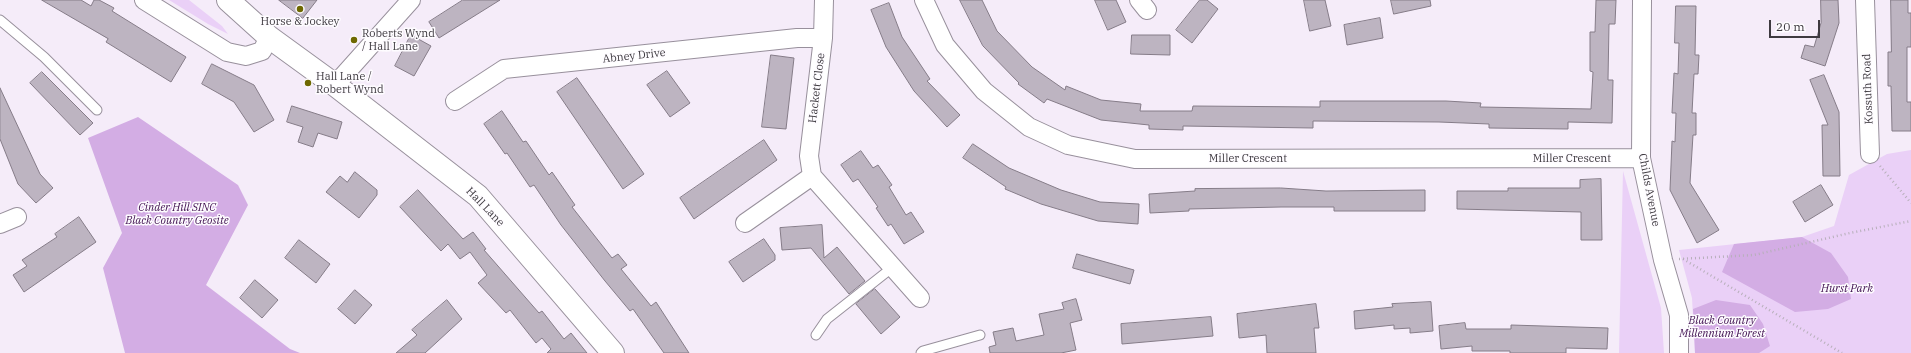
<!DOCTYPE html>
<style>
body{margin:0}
#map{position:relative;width:1911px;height:353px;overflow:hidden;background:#f5ecf9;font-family:"IBM Plex Serif",serif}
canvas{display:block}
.scale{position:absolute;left:1769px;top:20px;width:51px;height:18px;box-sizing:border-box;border:2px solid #3e3a40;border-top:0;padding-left:5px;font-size:12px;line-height:14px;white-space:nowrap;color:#3e3a40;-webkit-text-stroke:3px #fefcff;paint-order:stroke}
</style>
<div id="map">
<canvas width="1911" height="353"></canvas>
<div class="scale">20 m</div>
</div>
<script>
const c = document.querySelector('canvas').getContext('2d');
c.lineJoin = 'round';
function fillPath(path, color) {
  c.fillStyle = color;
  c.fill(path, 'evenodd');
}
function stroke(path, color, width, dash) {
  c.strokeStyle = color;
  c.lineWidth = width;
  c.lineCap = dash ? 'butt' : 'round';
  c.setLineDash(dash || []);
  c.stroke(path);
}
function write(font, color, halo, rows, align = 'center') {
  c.font = font + ' "IBM Plex Serif",serif';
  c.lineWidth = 3;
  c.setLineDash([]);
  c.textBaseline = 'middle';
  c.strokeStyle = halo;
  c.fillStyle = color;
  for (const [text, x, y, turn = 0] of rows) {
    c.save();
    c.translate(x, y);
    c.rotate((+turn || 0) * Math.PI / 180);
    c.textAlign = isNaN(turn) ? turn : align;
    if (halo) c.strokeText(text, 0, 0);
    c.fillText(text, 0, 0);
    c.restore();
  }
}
fillPath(new Path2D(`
 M169,0H189L222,26L228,34L208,24Z
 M1911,150V353H1695L1692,298L1679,250L1802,237L1834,226L1849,175L1887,154Z
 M1623,171L1661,308L1664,353H1619Z`), '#ead0f7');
fillPath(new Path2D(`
 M138,117L238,185L248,205L206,285L290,349L300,353H125L103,268L122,233L88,138Z
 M1802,237L1831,253L1848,277L1851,299L1828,309L1795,312L1722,272L1734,244Z
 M1716,300L1750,305L1763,324L1770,346L1759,353H1695L1693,309Z`), '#d3ade4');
const building = new Path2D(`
 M42,0H81L91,6L94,0H99L114,8L112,11L186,57L171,82L106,42L108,39Z
 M279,0H317L303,18Z
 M463,0H500L439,38L429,22Z
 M960,0H982L997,31L1032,67L1065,90L1066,86L1101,100L1141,104L1140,111H1192L1193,106L1320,107V101H1446L1481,103L1480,107L1591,109L1593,72L1590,71V32H1595L1596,0H1616L1615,24H1609L1608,80H1613L1612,123L1568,122V129L1489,128V124L1439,122L1313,121V128L1183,126V130L1149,129V125L1101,120L1047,99L1044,103L1018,84L1019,83L983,46Z
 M1095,0H1116L1126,22L1108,30Z
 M1200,0H1207L1218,9L1192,43L1176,30Z
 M1304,0H1325L1331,26L1310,31Z
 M1391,0H1430L1431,6L1394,14Z
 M1821,0H1838L1839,23L1825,66L1801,58L1805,45L1814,47L1821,23Z
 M1891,0H1908V13H1911V47H1907V102H1911V131H1892L1891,86H1888V52H1891Z
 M889,3L902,37L930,79L927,81L960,115L947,127L914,91L886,47L871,10Z
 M1676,6H1696L1695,55H1699L1698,74H1694L1692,113H1696V135H1693L1690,183L1719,230L1697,243L1670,190L1672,141L1675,142L1676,113H1672L1674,73L1678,74L1679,43H1675Z
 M1380,18L1383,38L1347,45L1344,25Z
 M411,35L431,46L414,76L395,66Z
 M1132,35H1170V55L1131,54Z
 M771,55L794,58L786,129L762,127Z
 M212,64L254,85L274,120L254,132L234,102L202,84Z
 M667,71L690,103L670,117L647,85Z
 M42,72L93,123L80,135L30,83Z
 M1824,75L1839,112L1840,176H1823L1822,125H1828L1810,80Z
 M577,78L644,174L623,189L557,92Z
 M0,88L40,174L53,188L36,203L18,184L0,139Z
 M292,106L342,122L337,139L318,133L313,147L298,142L303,127L287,122Z
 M502,111L523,142L526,141L549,175L552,172L575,205L572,207L612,258L618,254L627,265L621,269L651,306L656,302L689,353H664L633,309L630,311L605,281L561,225L534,185L530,187L507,153L505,154L484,124Z
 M764,140L777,160L694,219L680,198Z
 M973,144L1009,168L1061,190L1100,202L1139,204L1138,224L1098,221L1041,204L1005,189L1006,187L963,158Z
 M861,151L873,168L878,165L892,185L889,187L906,215L911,212L924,232L904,244L891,224L888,226L876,208L878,207L858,179L853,182L841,165Z
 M355,172L377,190V195L359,218L326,192L340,176L347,182Z
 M1601,179L1602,240H1581V212L1457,209V191H1508V188H1580V180Z
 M1821,185L1833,205L1805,222L1793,202Z
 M1281,188L1326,191L1425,190V211H1334V207H1281L1189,209V211L1150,213L1149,194L1195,191V189Z
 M418,190L463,239L473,232L486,249L484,250L539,313L542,311L564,339L571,333L587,353H547L551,349L542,338L536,343L510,310L506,313L478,283L487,275L470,252L460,259L448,244L441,251L400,207Z
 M79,217L96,242L24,292L13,275L27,266L22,260L57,237L55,234Z
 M822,225L824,258L837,247L865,281L849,294L811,248L782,250L780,228Z
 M764,239L775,255V260L743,282L729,262Z
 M299,240L330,264L316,283L285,258Z
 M1077,254L1134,270L1130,284L1073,268Z
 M255,280L278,300L262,318L240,298Z
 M875,289L900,317L881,334L856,304Z
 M355,290L372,305L355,324L338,309Z
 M1076,299L1082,320L1070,323L1076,350L1061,353H990L989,347L996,345L993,332L1013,328L1016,341L1044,335L1039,314L1064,309L1062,303Z
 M447,300L462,319L425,353H396L417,335L412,330Z
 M1431,302L1433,331L1410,333V328L1394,329V325L1355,329L1354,311L1393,307L1392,304Z
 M1316,304L1319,328H1314L1316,353H1267L1266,335L1239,338L1237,314Z
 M1211,317L1213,336L1122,344L1121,324Z
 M1465,323L1466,329H1511V325L1608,328L1607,349L1566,348V353H1510V351H1472V346L1441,349L1439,326Z`);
fillPath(building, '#bdb4c1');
stroke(building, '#857c88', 1);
const lane = new Path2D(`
 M0,20L44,57L97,110
 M816,335L827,319L893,267
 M921,353L923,351L980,335`);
const street = new Path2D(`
 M144,0L227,52L246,56L262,51L269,37
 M824,0L823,38L809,156L812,176L920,298
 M924,0L945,45L984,91L1029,127L1068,145L1135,159L1641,158
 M1139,0L1147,10
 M1642,0L1641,158L1663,260L1679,315V353
 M1865,0L1870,154
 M335,85L411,0
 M455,101L504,69L797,38H823
 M745,223L812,176
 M0,224L17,217`);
const secondary = new Path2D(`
 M228,0L269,37L335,85L478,196L613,353`);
stroke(lane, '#98909c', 11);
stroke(street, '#98909c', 20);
stroke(secondary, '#98909c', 24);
stroke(new Path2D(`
 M1880,166L1911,203
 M1679,259L1754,255L1850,233L1911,221
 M1683,259L1842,353`), '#b7afba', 2.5, [1, 3]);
stroke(lane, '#fff', 9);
stroke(street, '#fff', 18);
stroke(secondary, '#fff', 22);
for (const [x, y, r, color] of [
 [300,9,4,"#6e6800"],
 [354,40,4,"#6e6800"],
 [308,83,4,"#6e6800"]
]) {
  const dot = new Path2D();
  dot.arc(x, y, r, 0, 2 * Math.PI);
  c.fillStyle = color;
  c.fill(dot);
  stroke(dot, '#fefcff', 1.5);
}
write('11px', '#3e3a40', '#fefcff', [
 ["Horse & Jockey",300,22,"center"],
 ["Roberts Wynd",362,34],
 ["/ Hall Lane",362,47],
 ["Hall Lane /",316,77],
 ["Robert Wynd",316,90]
], 'left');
write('11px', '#3e3a40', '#fefcff', [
 ["Abney Drive",634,56,-6],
 ["Hackett Close",817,88,-83],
 ["Kossuth Road",1868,89,-92],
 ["Miller Crescent",1248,159],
 ["Miller Crescent",1572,159],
 ["Childs Avenue",1649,190,79],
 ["Hall Lane",485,207,46]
]);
write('italic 11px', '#401151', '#fefcff', [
 ["Cinder Hill SINC",177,208],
 ["Black Country Geosite",177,221],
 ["Hurst Park",1847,289],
 ["Black Country",1722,321],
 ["Millennium Forest",1722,334]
]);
</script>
